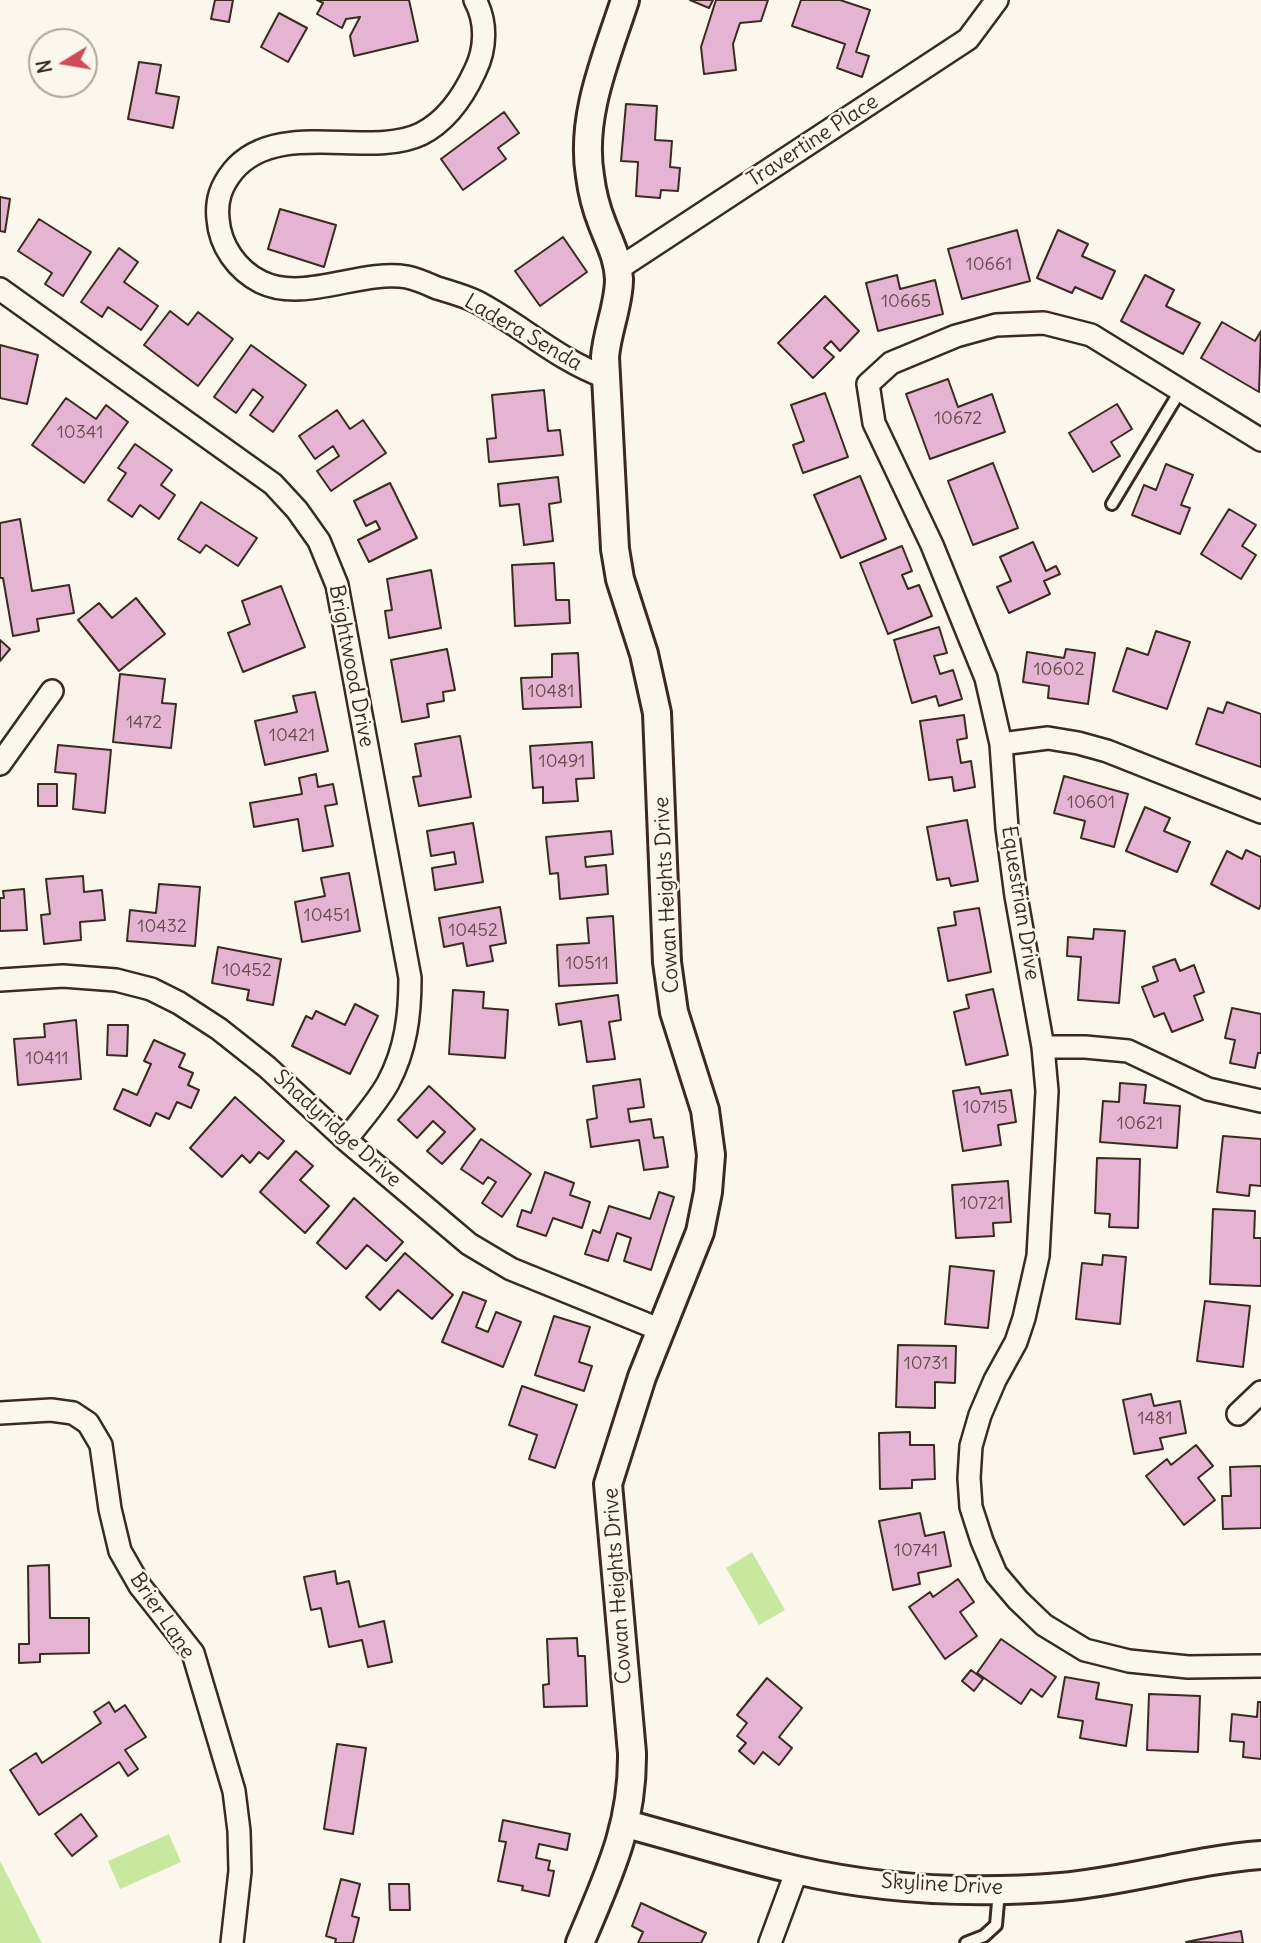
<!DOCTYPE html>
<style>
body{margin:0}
#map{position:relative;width:1261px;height:1943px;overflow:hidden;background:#fbf7ec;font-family:Delius,sans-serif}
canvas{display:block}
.north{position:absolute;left:28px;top:28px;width:70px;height:70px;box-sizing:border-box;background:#fbf7ec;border:2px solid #aea59a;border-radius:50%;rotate:259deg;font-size:19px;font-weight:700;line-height:28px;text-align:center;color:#3b2a1e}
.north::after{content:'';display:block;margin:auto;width:24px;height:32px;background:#d1495b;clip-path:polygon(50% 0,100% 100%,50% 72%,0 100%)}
</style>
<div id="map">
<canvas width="1261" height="1943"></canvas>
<div class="north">N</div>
</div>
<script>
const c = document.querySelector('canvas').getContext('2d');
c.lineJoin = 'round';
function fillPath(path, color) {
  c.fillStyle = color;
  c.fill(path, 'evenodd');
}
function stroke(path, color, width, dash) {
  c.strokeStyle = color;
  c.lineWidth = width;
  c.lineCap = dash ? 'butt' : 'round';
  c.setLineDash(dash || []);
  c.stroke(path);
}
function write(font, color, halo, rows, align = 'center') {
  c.font = font + ' Delius,sans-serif';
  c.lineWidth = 5;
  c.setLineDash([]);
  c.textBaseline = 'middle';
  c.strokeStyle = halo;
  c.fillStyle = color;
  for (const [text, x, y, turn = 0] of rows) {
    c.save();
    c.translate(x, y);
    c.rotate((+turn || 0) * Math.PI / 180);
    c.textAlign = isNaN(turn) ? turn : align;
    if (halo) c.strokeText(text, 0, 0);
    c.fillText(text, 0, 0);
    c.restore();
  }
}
fillPath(new Path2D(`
 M752,1552L785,1610L759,1625L726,1568Z
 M169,1834L181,1862L120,1889L108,1861Z
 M0,1861L42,1943H0Z`), '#c9e89f');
const building = new Path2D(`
 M215,0H233L229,22L211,19Z
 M317,0H409L418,41L354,56L350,36L360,17L346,19L342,28L317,14L323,3Z
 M690,0H713L709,8Z
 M716,0H768L761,21L740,23L733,44L736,70L704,74L701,47Z
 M801,0H840L870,10L856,52L869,56L862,77L837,68L845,44L792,26Z
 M279,13L307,28L288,62L261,47Z
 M139,62L161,65L156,93L179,97L173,128L128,119Z
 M626,104L657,106L655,140L672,141L670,167L680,168L678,191L661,190L660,198L636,196L638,162L621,161Z
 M504,112L519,133L498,148L506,159L463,190L441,159Z
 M0,197L10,199L5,232L0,231Z
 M280,209L336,225L324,267L268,249Z
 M39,219L91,252L63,296L45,284L52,273L18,251Z
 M1017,230L1030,281L962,299L948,249Z
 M1058,230L1088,244L1082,256L1115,271L1102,299L1075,287L1072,293L1037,278Z
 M563,237L587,272L540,306L515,271Z
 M119,248L138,262L124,282L158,306L141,330L108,307L102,317L81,302Z
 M897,275L900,289L935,280L943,314L878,331L866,283Z
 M1145,275L1174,290L1166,306L1200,323L1183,354L1121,321Z
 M825,296L859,331L840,351L831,341L824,348L834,357L813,378L778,343Z
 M170,311L188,325L198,312L233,339L198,386L144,345Z
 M1222,322L1255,341L1261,331L1259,392L1201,358Z
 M0,345L38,355L27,404L0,398Z
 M251,345L306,385L273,432L250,415L263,397L253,389L236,413L214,397Z
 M948,379L958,407L992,394L1005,432L930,459L906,394Z
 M544,390L548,431L560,430L563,455L489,462L487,439L496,438L492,395Z
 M825,393L848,457L803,473L793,445L804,441L791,405Z
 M66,398L96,419L106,405L128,422L84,483L32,445Z
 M1117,404L1132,429L1111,442L1120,456L1093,472L1069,433Z
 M337,410L350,429L363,420L386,453L331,491L317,471L339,456L333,446L315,459L299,436Z
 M135,444L172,470L161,485L175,495L159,519L140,505L132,517L108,500L126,473L118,468Z
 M993,463L1018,528L973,545L948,481Z
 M1166,464L1193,475L1181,505L1190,508L1180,534L1132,515L1144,485L1156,490Z
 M860,476L886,539L841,558L814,495Z
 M558,477L561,502L549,504L553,541L524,545L519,504L500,506L498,484Z
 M390,483L417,538L369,562L358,540L380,529L376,521L366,526L354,501Z
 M201,502L257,538L238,566L206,545L200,553L178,539Z
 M1229,509L1256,525L1242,546L1256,555L1241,579L1201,554Z
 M20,519L32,591L69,585L74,613L37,619L39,631L13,636L3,578H0V523Z
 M1033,542L1046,571L1056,566L1060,574L1044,581L1050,594L1009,613L997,587L1011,581L1000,557Z
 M902,546L912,571L902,575L908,589L919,585L932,616L888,634L860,563Z
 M554,563L556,600H569L570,623L515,626L512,565Z
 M431,570L441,628L389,638L385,611L392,610L387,579Z
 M281,586L305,647L243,672L228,633L250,624L242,601Z
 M136,598L165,634L119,671L78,620L99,603L112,618Z
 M939,627L947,653L934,656L940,674L953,670L962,699L939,706L936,696L912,703L894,640Z
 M1156,631L1190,642L1167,709L1113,691L1127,648L1148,655Z
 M0,640L10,649L0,661Z
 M447,649L455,690L443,692L444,701L427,704L429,717L402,722L391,660Z
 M1066,649L1095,653L1088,704L1048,698L1049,686L1023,682L1027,652L1064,658Z
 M578,653L581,707L523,709L521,678L552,677V654Z
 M120,674L165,679L162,703L176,704L171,748L113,742Z
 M315,692L328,751L265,765L255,721L297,712L293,696Z
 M1227,702L1261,714V767L1196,744L1208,708L1223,713Z
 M964,715L967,738L957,740L961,763L971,761L975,787L954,791L952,777L929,780L920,721Z
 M460,736L471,797L419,806L413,777L421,776L415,744Z
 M592,742L594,778L576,779L578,801L543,803V787L533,788L530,746Z
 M58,745L111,750L105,813L73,809L76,774L55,772Z
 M316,774L318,787L333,784L337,804L325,806L333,846L303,851L298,819L254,827L250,803L302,794L299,778Z
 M1064,776L1128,794L1114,847L1081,838L1085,821L1054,813Z
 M38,784H57V806H38Z
 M1145,807L1170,818L1164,831L1190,842L1177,872L1126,851Z
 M967,820L978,881L951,886L949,878L937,880L927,827Z
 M473,823L483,882L435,890L432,868L456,864L454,852L431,856L427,831Z
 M611,831L613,854L585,857L586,867L606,865L608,894L560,899L558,873L550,874L546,837Z
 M1246,850L1261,857V904L1259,909L1211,884L1227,851L1242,859Z
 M349,873L360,931L302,942L295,902L325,896L321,878Z
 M83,876L84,892L102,890L105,920L80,922L81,940L44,944L41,915L50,914L46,879Z
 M159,884L200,887L195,946L127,941L130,910L156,913Z
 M24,889L27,930L0,931V898H4L3,891Z
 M500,907L506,943L490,946L493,961L467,966L463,943L444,947L439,918Z
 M979,908L991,972L948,981L938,928L956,925L954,912Z
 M613,916L617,983L559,986L557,945L589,943L587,918Z
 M1094,929L1125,931L1119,1003L1078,1000L1081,957L1067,956L1068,937L1093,939Z
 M218,947L281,959L273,1005L247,1000L249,990L212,983Z
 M1175,959L1180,971L1194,965L1204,992L1194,996L1203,1020L1172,1032L1164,1013L1154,1017L1142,987L1158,981L1153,967Z
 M993,989L1008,1055L966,1065L954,1012L969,1008L966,995Z
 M453,990L484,992L483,1008L508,1010L505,1058L449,1054Z
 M618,995L621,1020L609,1022L615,1059L587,1062L581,1021L559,1025L556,1004Z
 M355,1004L378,1016L350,1074L292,1046L306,1016L312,1019L316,1011L345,1025Z
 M1232,1008L1261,1014V1053H1258L1255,1068L1230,1063L1235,1040L1225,1038Z
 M76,1020L81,1079L18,1085L14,1039L45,1037L44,1024Z
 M108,1025H128L127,1056L107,1055Z
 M154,1040L185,1054L179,1067L193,1073L188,1085L199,1090L191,1108L177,1102L169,1119L156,1113L150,1126L114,1109L123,1089L137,1095L151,1064L144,1061Z
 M640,1079L644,1107L628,1109L630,1122L651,1119L654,1138L663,1137L668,1167L644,1170L639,1140L591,1147L587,1120L597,1118L593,1086Z
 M1120,1083L1146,1085L1144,1103L1180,1106L1177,1148L1100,1142L1103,1101L1119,1102Z
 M429,1086L475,1129L442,1164L427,1151L445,1132L433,1121L417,1138L398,1120Z
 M979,1087L981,1094L1011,1090L1016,1122L998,1125L1001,1145L963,1151L953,1091Z
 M235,1097L284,1141L268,1159L259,1152L250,1163L242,1155L222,1177L190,1148Z
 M1223,1136L1261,1139V1186L1250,1185L1249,1196L1217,1192Z
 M481,1139L531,1174L502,1217L482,1203L496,1182L488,1177L483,1184L461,1169Z
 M296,1151L313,1166L300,1180L329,1206L305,1233L260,1192Z
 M1097,1158L1140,1159L1138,1228L1109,1227L1110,1214L1095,1213Z
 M545,1172L574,1183L570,1195L590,1202L582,1228L553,1218L546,1236L517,1226L522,1210L531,1213Z
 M1008,1181L1011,1222L993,1223L994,1236L956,1238L952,1185Z
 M659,1192L674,1197L651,1270L624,1261L631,1238L617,1233L608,1261L585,1254L593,1230L600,1233L609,1206L650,1219Z
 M354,1198L403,1242L386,1261L367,1245L346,1269L317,1243Z
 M1213,1209L1255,1211L1254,1238H1261V1286L1210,1284Z
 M405,1253L453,1295L432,1319L398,1290L380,1310L366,1297Z
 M1103,1255L1126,1257L1120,1324L1076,1319L1082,1263L1102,1265Z
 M950,1266L994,1271L988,1328L945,1324Z
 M463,1292L486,1301L476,1327L488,1332L496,1312L521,1322L503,1367L442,1342Z
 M1205,1301L1250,1306L1243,1367L1197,1361Z
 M554,1316L590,1327L579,1362L592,1366L584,1391L535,1375Z
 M898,1345L956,1346L955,1383L935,1382V1408L896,1407Z
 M522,1386L577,1405L555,1468L529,1459L537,1435L509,1425Z
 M1151,1394L1154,1406L1180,1401L1186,1433L1160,1438L1163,1449L1134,1454L1123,1400Z
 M910,1432V1445H934L935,1479L912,1480V1488L880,1489L879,1433Z
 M1196,1445L1213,1466L1198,1478L1215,1500L1184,1525L1146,1476L1167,1459L1171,1465Z
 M1261,1466V1528L1223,1529L1222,1496H1231L1230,1467Z
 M920,1513L925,1536L944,1532L951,1566L918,1573L920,1584L893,1590L879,1521Z
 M49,1565L50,1618H89V1653L40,1654V1662L19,1663V1644H29L28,1566Z
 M335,1571L337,1584L349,1581L359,1627L384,1621L392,1662L368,1667L362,1640L329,1647L321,1608L311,1610L304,1577Z
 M958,1579L974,1602L960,1612L977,1636L945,1659L909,1607L930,1592L933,1597Z
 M577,1638L578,1656H585L587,1706L544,1707L543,1685L549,1684L547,1639Z
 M1001,1639L1056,1677L1042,1697L1031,1689L1021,1704L977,1673Z
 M971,1670L983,1679L974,1691L962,1681Z
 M1065,1677L1099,1683L1096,1699L1132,1705L1126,1746L1080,1738L1083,1721L1058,1717Z
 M767,1678L802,1708L779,1737L792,1748L779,1765L763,1752L754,1764L739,1751L746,1743L737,1736L747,1723L737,1715Z
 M1149,1694L1200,1696L1198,1752L1147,1750Z
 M109,1702L115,1712L125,1705L146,1737L125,1750L138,1769L128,1776L119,1762L39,1815L10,1770L36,1753L42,1763L101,1723L94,1712Z
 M1258,1702H1261V1759L1243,1757L1244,1742L1230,1741L1232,1714L1257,1717Z
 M337,1744L366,1748L353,1834L324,1829Z
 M81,1814L97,1836L72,1856L55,1834Z
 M503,1820L570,1834L567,1850L539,1844L536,1858L550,1861L548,1870L554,1871L549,1896L522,1890L523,1886L498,1881L506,1842L499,1841Z
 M341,1879L360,1884L352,1916L359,1918L353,1943H335L336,1939L326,1936Z
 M389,1884H409L410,1910H390Z
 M641,1903L706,1933L701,1943H638L643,1932L632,1926Z
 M1241,1931L1243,1943L1186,1942Z`);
fillPath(building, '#e6b4d3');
stroke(building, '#3b2a1e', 2);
const service = new Path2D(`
 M1112,504L1180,391
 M966,1943L984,1936L996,1925L999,1891`);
const minor = new Path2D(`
 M475,0C487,22 486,49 475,71C463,97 447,121 421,134C369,159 277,118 233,171C221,186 216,200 218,219C220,246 237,270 261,282C304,303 361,269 407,277C417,279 428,284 437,288C450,292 465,296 477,302C521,325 558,360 605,377
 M618,269L968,39L997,0
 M0,289L273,484L297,510L319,541L337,585L410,978C410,1015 406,1049 388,1083C377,1103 360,1121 346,1140
 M1261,440L1091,335L1044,323L996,325L956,336L891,363L868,384L874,423L932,545L986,678L1001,744L1007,828L1016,896L1043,1047L1047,1091L1038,1256L1024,1318L1016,1342L995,1380L980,1415L971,1446L969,1478L971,1507L982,1541L996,1574L1018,1600L1044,1625L1085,1650L1129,1661L1188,1667L1261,1666
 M1001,744L1048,738L1078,743L1107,751L1261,812
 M0,764L52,691
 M0,980L63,976L116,980L151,989L179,1003L219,1029L267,1067L346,1140L469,1244L511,1269L661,1330
 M1043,1047H1085L1128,1051L1208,1089L1261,1101
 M0,1413L51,1410L73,1413L88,1423L101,1445L110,1509L120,1551L140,1586L193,1653L234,1791L239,1831L240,1871L232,1943
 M1238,1414L1261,1392
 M770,1943L797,1870`);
const tertiary = new Path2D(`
 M626,1824C683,1839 739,1857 796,1870C882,1890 974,1894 1061,1887C1129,1881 1193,1860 1261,1855
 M580,1943C608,1876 633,1827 632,1753L608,1484L642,1377L700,1232L708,1192L711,1155L705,1110L674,1012L667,962L657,713L644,654L620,579L615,549L605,357C607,331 619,305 619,279C618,257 609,242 602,223C596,208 592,192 590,176C580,116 607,56 625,0`);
stroke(service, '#3b2a1e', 16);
stroke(minor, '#3b2a1e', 26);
stroke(tertiary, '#3b2a1e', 32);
stroke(service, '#fbf7ec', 10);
stroke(minor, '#fbf7ec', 21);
stroke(tertiary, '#fbf7ec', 26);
write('18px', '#664c4b', null, [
 ["10661",989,265],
 ["10665",906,302],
 ["10672",958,419],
 ["10341",80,433],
 ["10602",1059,670],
 ["10481",551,692],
 ["1472",144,723],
 ["10421",292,736],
 ["10491",562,762],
 ["10601",1091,803],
 ["10451",327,916],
 ["10432",162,927],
 ["10452",473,931],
 ["10511",587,964],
 ["10452",247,971],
 ["10411",47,1059],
 ["10715",985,1108],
 ["10621",1140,1124],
 ["10721",982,1204],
 ["10731",926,1364],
 ["1481",1155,1419],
 ["10741",916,1551]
]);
write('21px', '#3b2a1e', '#fbf7ec', [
 ["Travertine Place",813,141,-33],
 ["Ladera Senda",523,333,30],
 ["Brightwood Drive",351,666,79],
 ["Cowan Heights Drive",667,895,-93],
 ["Equestrian Drive",1020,903,81],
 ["Shadyridge Drive",337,1129,42],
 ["Cowan Heights Drive",618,1586,-94],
 ["Brier Lane",162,1616,56],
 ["Skyline Drive",942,1885,3]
]);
</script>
